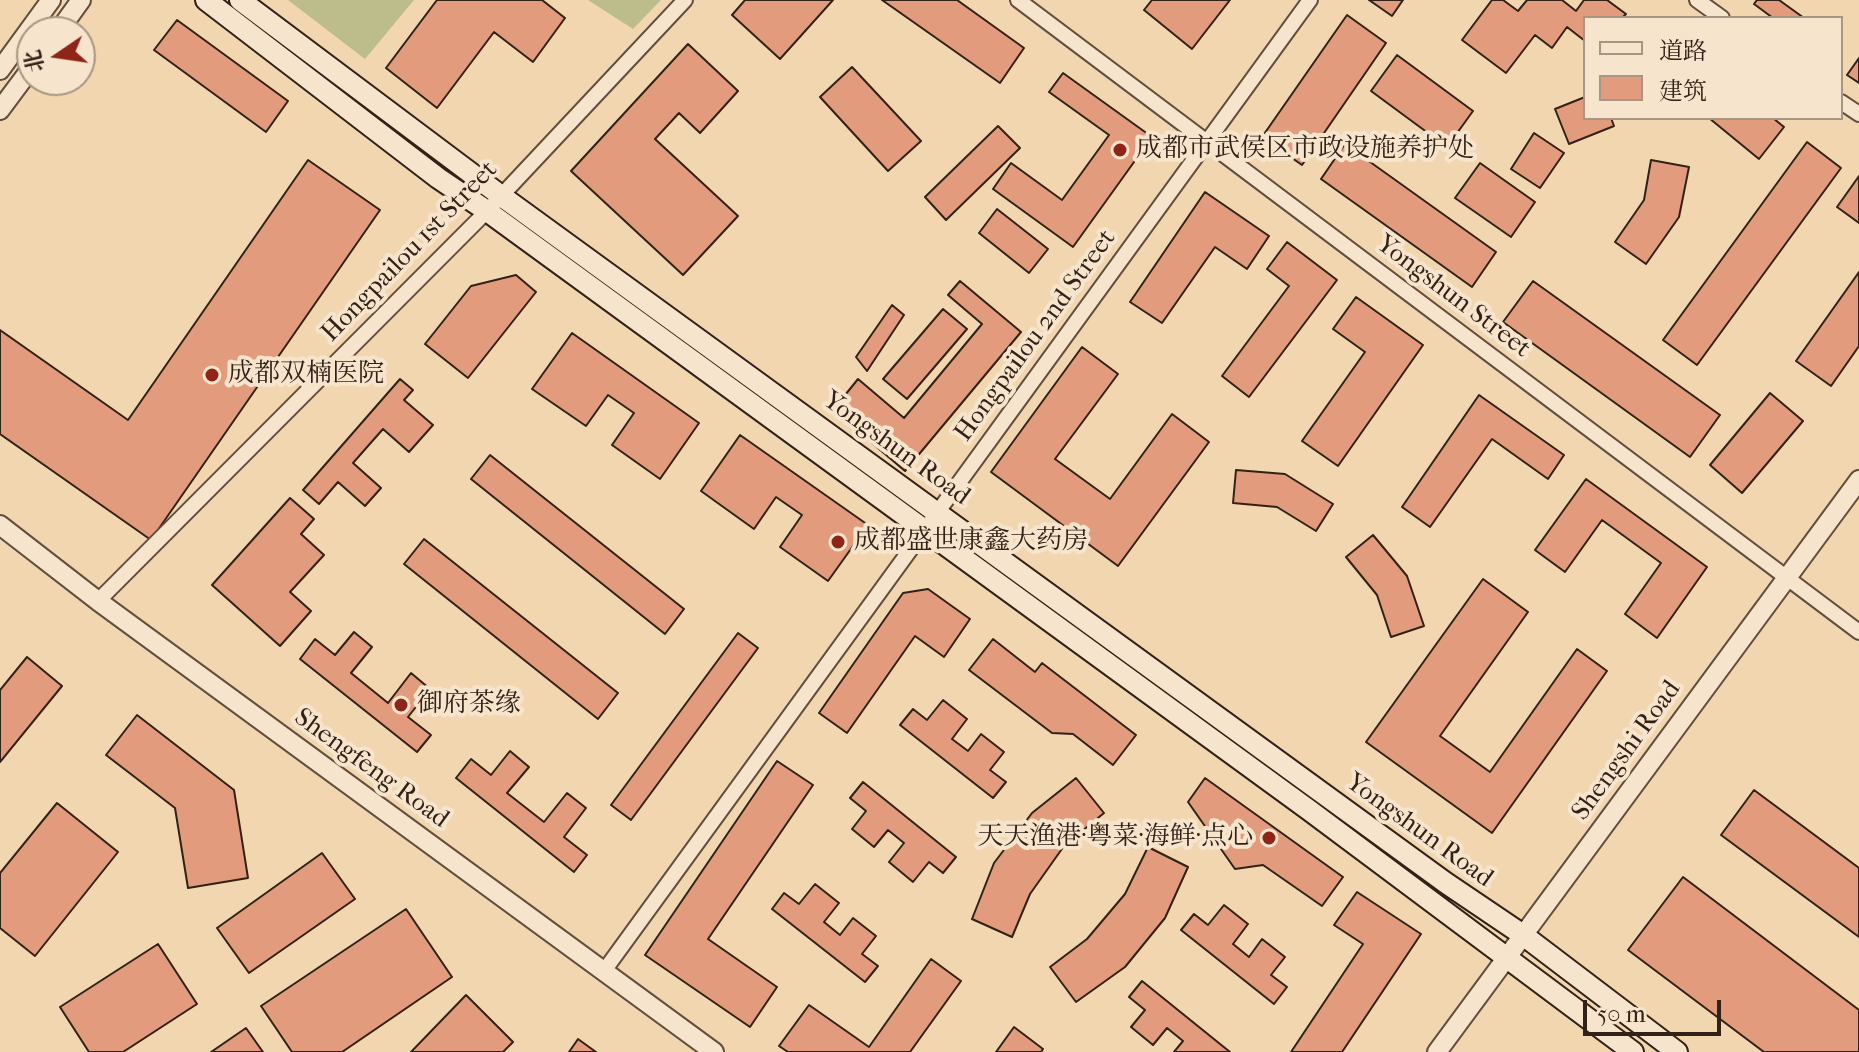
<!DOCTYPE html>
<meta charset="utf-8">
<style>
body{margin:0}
#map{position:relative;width:1859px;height:1052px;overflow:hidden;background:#f1d6b0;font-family:"IM FELL French Canon","Noto Serif SC",serif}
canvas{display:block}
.legend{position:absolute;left:1583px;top:16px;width:260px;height:104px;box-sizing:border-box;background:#f6e4cc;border:2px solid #a89684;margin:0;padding:10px 14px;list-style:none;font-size:24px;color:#322117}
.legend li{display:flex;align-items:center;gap:16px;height:40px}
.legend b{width:40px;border:2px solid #a89684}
.north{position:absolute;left:16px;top:16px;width:80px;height:80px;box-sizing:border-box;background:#f6e4cc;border:2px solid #a89684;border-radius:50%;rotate:257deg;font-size:22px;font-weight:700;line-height:32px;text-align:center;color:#322117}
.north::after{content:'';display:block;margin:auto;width:28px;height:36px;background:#8f2418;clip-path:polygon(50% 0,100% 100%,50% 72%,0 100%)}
.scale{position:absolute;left:1583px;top:1000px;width:138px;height:36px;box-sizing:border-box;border:4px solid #322117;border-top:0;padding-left:10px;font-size:24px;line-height:28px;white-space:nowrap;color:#322117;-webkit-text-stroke:6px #f6e4cc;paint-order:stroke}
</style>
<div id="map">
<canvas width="1859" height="1052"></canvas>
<ul class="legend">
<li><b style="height:10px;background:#f6e4cc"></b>道路</li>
<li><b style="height:22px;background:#e29c7d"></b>建筑</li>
</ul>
<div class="north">北</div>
<div class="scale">50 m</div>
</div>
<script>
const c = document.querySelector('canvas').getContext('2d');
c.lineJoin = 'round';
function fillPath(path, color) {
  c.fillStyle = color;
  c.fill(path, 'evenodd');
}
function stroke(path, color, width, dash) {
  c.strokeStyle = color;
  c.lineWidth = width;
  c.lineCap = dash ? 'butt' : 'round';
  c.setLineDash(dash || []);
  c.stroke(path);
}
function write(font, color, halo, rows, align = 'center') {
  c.font = font + ' "IM FELL French Canon","Noto Serif SC",serif';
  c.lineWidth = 8;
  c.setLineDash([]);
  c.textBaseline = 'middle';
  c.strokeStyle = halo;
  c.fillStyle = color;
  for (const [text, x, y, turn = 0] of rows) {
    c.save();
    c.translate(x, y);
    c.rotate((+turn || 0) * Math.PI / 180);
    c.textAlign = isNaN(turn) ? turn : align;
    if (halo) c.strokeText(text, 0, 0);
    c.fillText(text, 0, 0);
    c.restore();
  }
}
fillPath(new Path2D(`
 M288,0H414L365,59Z
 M588,0H661L633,29Z`), '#bcbd8a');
const building = new Path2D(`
 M437,0H542L565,18L533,62L494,32L437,108L386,68Z
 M745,0H833L780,59L732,15Z
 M882,0H957L1024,48L1000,83Z
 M1152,0H1230L1192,49L1144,10Z
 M1369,0H1403L1392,16Z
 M1492,0H1503L1518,11L1527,0H1562L1576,11L1584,0H1607L1626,14L1622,18H1585V41L1567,27L1552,48L1535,35L1506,73L1462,40Z
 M1757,0H1779L1804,18H1773L1754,4Z
 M1347,15L1386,43L1302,165L1262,137Z
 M177,20L288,101L266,132L154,50Z
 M688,44L738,91L700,133L679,113L655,139L738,216L683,275L571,171Z
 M1397,55L1473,111L1447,147L1371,91Z
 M1859,58V83L1847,75Z
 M852,67L921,141L888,171L820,97Z
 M1063,73L1152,137L1073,247L993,189L1011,163L1062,200L1109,135L1049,92Z
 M1585,97V118H1611L1614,126L1569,144L1555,109Z
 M1709,118H1773L1784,127L1759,159Z
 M998,126L1020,148L946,220L925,197Z
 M1534,133L1564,153L1540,188L1511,169Z
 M1807,142L1841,168L1697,365L1663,340Z
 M1345,144L1496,252L1472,287L1321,179Z
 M308,160L380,210L151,540L0,434V330L128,420Z
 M1651,160L1689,167L1679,217L1646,264L1615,242L1644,200Z
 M1480,163L1535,202L1511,237L1455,198Z
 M1859,176V223L1837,207Z
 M1205,192L1269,236L1247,269L1215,247L1162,323L1130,302Z
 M997,209L1048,249L1029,273L979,233Z
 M1287,242L1337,280L1249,397L1222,376L1289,286L1267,269Z
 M1859,272V346L1831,386L1796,361Z
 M516,275L536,292L468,378L425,344L471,286Z
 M960,281L1021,332L905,471L833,410L858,379L904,418L982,324L948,295Z
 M1533,281L1720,415L1690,457L1503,322Z
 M1356,297L1423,345L1338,466L1302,441L1365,352L1333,329Z
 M892,305L904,315L867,371L856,357Z
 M943,309L967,329L907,399L883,379Z
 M572,333L699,423L660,479L612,445L634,413L608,395L586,426L532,389Z
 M1082,347L1118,374L1055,459L1110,499L1172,414L1209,442L1118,566L991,472Z
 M400,379L413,390L404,400L433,425L409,452L383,429L353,463L381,488L365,506L338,482L319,504L303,490Z
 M1770,393L1803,421L1742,493L1710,465Z
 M1479,395L1564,455L1548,479L1492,439L1430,527L1402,507Z
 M740,435L868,525L828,581L780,547L802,515L776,497L754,529L701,491Z
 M490,455L684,609L665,634L471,479Z
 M1236,470L1285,474L1333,504L1316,531L1277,507L1233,503Z
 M1586,479L1707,567L1657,638L1625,614L1661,563L1602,520L1565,572L1535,550Z
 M290,498L314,519L301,534L324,555L290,592L311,611L280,646L212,585Z
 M1373,535L1407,576L1424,626L1391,637L1377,595L1346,557Z
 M424,539L618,693L598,719L404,564Z
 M1483,579L1528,612L1440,736L1490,772L1577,649L1607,671L1492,833L1366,742Z
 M928,589L970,619L944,657L915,636L847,733L819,713L903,593Z
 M354,632L372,647L351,673L388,703L411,673L430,689L408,717L431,735L417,752L300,659L315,639L335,655Z
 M738,633L758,648L631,820L611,805Z
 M993,639L1035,672L1042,663L1136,735L1113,765L1073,734L1052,733L969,670Z
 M27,657L62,686L0,762V690Z
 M943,700L967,719L952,739L968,751L981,734L1004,752L990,770L1006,782L993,798L900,725L913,709L927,720Z
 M137,715L234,790L248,878L188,888L175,808L106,755Z
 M510,751L529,767L507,793L544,822L567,793L586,808L564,837L587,855L574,872L456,778L471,759L491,775Z
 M777,761L813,785L708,939L777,987L750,1027L645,955Z
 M1076,778L1104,813L1064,846L1030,894L1012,937L972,919L994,863L1032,813Z
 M1205,778L1343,877L1322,906L1263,865L1235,869L1188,802Z
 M863,782L956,857L943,873L929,862L913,882L889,862L904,843L888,830L874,847L852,829L866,811L850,798Z
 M1754,790L1859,868V937L1721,835Z
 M57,803L118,852L35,956L0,928V873Z
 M1148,847L1188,867L1165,918L1125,967L1076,1002L1050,967L1087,939L1125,894Z
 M322,853L355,899L249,973L217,928Z
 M1683,877L1859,1010V1052H1764L1628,950Z
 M815,884L839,903L824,922L840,935L853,918L876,936L862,954L878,966L865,982L772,909L784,893L799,904Z
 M1357,892L1421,934L1342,1052H1291L1363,944L1334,925Z
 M1224,905L1248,924L1233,944L1249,957L1262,939L1285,957L1271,975L1287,987L1274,1004L1181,930L1194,914L1208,925Z
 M406,909L452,977L342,1052H292L261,1006Z
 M158,944L197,1004L123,1052H89L60,1007Z
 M931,959L961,981L910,1052H788L779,1046L809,1005L869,1047Z
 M1142,981L1230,1052H1174L1183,1041L1167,1028L1153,1045L1131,1027L1145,1010L1129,997Z
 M466,995L513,1042L503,1052H411Z
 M1014,1027L1043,1049L1041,1052H996Z
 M246,1028L263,1052H211Z
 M578,1039L596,1052H569Z`);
fillPath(building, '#e29c7d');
stroke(building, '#322117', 2);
const minor = new Path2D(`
 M1018,0L1859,632
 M1697,0L1722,18
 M1841,102L1859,114
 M98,601L487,211L685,0
 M604,971L1310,0`);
const tertiary = new Path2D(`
 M58,32L81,0
 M0,70L51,0
 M0,110L32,67
 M0,525L98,601L714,1052
 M1437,1052L1859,480`);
const secondary = new Path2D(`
 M206,0L438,178L487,211L1309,810L1633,1052
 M240,0L500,195L1446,883L1523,935L1677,1052`);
stroke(minor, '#624e3d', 18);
stroke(tertiary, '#624e3d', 22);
stroke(secondary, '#322117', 24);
stroke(minor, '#f6e4cc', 14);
stroke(tertiary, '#f6e4cc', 18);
stroke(secondary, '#f6e4cc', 20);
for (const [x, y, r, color] of [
 [1120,150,8,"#8f2418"],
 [212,375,8,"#8f2418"],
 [838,542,8,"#8f2418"],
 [401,705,8,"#8f2418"],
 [1269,838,8,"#8f2418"]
]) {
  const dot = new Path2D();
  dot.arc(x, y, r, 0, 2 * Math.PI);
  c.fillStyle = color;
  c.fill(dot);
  stroke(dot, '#f6e4cc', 3);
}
write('26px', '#322117', '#f6e4cc', [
 ["成都市武侯区市政设施养护处",1136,150],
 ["成都双楠医院",228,375],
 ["成都盛世康鑫大药房",854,542],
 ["御府茶缘",417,705],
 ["天天渔港·粤菜·海鲜·点心",1253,838,"right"]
], 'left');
write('26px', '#322117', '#f6e4cc', [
 ["Hongpailou 1st Street",410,252,-46],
 ["Yongshun Street",1453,297,37],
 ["Hongpailou 2nd Street",1036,336,-54],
 ["Yongshun Road",896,449,36],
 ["Shengshi Road",1627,751,-54],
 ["Shengfeng Road",371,769,36],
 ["Yongshun Road",1419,831,36]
]);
</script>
